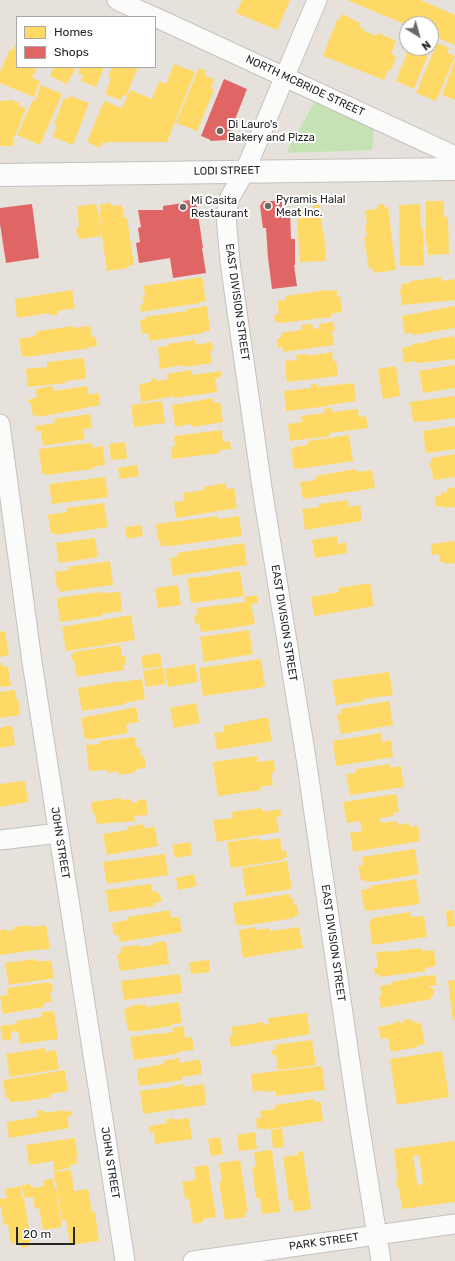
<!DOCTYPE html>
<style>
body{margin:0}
#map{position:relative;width:455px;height:1261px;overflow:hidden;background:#e6e2db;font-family:Rubik,sans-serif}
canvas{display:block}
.legend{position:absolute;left:16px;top:16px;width:140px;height:52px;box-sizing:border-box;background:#fff;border:1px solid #a8a8a8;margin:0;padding:5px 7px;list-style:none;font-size:12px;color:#262626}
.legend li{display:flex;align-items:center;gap:8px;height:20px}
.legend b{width:20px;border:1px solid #a8a8a8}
.north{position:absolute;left:399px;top:16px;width:40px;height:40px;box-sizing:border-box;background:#fff;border:1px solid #a8a8a8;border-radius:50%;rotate:143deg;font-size:11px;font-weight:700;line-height:16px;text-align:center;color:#262626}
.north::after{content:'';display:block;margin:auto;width:14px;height:18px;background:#696865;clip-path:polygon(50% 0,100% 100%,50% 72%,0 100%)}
.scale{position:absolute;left:16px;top:1227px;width:59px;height:18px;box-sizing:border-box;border:2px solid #262626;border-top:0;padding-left:5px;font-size:12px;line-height:14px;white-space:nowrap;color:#262626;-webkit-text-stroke:3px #fff;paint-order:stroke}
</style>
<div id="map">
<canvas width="455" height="1261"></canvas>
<ul class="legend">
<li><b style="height:11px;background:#ffd966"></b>Homes</li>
<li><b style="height:11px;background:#e06666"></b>Shops</li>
</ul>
<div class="north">N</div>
<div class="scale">20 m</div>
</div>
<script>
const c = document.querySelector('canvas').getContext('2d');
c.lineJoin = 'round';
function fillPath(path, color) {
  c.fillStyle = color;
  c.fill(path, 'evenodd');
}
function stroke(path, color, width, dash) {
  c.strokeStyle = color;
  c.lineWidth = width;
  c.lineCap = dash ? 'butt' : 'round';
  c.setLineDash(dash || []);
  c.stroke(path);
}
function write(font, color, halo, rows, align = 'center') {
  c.font = font + ' Rubik,sans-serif';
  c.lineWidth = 4;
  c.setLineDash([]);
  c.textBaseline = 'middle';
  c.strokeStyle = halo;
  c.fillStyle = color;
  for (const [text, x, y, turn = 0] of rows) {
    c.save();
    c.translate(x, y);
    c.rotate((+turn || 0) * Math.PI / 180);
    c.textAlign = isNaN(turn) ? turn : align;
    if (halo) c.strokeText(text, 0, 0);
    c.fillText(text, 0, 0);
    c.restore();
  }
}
fillPath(new Path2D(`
 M315,101L374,127L372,150L286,153Z`), '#c4e2b3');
fillPath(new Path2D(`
 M242,0H290L277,30L236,13Z
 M347,0H420L455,15V45L431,35V24H407V25Z
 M342,14L360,23L359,27L364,29V31L376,36L378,33L396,41L391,54L396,56L391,71L388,70L384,80L323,56L337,20H339Z
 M17,39V67H37L32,78L40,81L34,97L0,83V72L10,49L13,50Z
 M437,43L449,48L447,53L455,56L436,101L416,93Z
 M409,48H424L430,50L414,89L396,81Z
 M455,60V100L442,95Z
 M174,64L195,72L167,142H108L107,144L102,142L100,148L87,142L104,101L122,108L130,90L152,99L159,81L166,84Z
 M54,67H76L67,84L50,76Z
 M80,67H104L96,87L81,81L83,75L78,73Z
 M112,67H138L126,96L123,95L121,100L105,94L111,78L108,77Z
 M199,68L206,71L204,75L214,79L211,88L214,90L197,131L176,123Z
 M41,85L62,94L40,145L17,135L33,100L35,101Z
 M70,96L89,103L73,145L53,137L57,125L54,124L64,98L68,100Z
 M15,100L14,103L19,102V106L26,108L15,136H13V146H0V101Z
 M426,201H444V217H448L449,254L428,255V246L426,245Z
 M111,203V206L122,205L124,218H127L134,265L127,266L128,268L107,271L100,223L104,222H101L99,211H101L100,204Z
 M96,204L100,222L101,236L80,239V237H77L76,228L79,227L77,206Z
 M313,204H318V205H320L323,234L324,233L326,261L300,262L297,219L301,218L300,212H313Z
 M384,204L385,208L388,207L396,270L373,273V269H369L364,237H367L365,225L367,224L365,210L377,209V205Z
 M420,204L421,229H423L424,266H400L399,205Z
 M202,277L206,301L200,302V303L141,312L140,305L144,304L142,297H145L144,286Z
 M441,277V281L455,279V300L402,305L400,290L402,289L401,284L410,283V281Z
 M72,290L75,308L57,311V315H49V313L17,318L15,299Z
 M327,290L328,291L337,290V297L340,296L342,312L331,314V317L280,323V322H275L274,315L279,314L277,301L285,300V296Z
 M207,306L210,331H204V333L149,341L148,333L142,334L140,320L146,319L145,317L187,311V309Z
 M455,306V328L414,335L412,333L405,334L402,316Z
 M333,322L335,330L332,331L334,345L283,352V347L278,348L277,338H281V333L301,330V325L312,324L313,329L319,328V324Z
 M73,326L74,328L90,326L92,337H96L97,346L89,347L90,348L26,357V356H22L19,339L36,336V332L45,330Z
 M454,336L455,340V359L420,363H415V361L404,363L402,348L412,346V344L428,342L427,341Z
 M195,340V345L212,342L213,350L210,351L212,363L185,367L184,365L160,369L158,347L168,346V344Z
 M332,352L333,361H336L338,376L287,382L285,369H286L285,361L297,360L296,355L308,354L309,356Z
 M84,358L86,379L65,381L66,383L28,387L26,369L47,367V362Z
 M455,365V388L423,393L419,371Z
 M396,366L400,396L383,399L378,369Z
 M191,370L192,375L221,371V377L215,378L217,392L174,398V396L141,402L139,384L151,382V379L155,378L156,381L168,379L167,374Z
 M354,383L356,401L329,405V406L286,411L284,391L311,388V384H317V387Z
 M53,386V391L87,386L89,395L99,393L100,405L39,417L38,415L33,416L31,403L29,404L28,400L37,397L36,389Z
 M455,396V418L422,422V421L413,422L410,402Z
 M213,398L214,403L220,402L223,422L192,427L191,424L175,427L172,405Z
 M162,401L165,423L134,427L131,405Z
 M331,408L332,412L358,409L359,417L366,416L368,428L330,433V436L290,441L288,424L302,422L301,416L325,413L324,409Z
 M90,414L92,428L83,429L85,439L43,446L41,431H36L35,426L55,423L54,419Z
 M455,426V449L426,453L423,431Z
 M222,430L223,442L230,441L231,449L220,450V453L172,459L171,447L175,446L174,436Z
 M349,435L353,461L298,469V468L294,469L291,449H294V447L308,445V441Z
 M125,442L127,459L111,460L109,444Z
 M89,443V444L92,443L93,448L103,446L105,465L93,467V469L46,475V473L42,474L39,449Z
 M455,454V477L433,480L432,468H430L429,463H431V458Z
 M137,465L139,476L120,479L118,468Z
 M356,469L357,472L372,470L375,488L303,499L300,482L316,480L315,476Z
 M105,477L108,497L52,504L49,484Z
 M226,483V489L234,488L237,508L176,518L174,502L184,501L183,493L204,490L203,487Z
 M455,487V507L443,508V506L436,507L435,496L441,495V493L447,492V489Z
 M348,500L349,507L360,505L362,521L305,530L302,509L319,507V504Z
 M104,503L108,527L55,535V533L51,534L48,515L67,512L66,508Z
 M218,516V519L239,516L242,536L171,546L170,545L161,547L160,540H158L156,524Z
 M141,525L143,536L127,539L125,527Z
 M337,536L338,544L346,542L347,553L315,558L312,540Z
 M95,538L98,557L59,563L56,543Z
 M455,541V563L445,564V562H440L439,554L432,555L431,544Z
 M244,543L247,565L173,576L170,558L178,557L177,553Z
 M110,561L113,585L59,592V588H57L55,572L69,570L68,567Z
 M240,571L244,596L191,603L187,578L213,576L212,575Z
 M370,583L374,606L314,616L311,597L339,592L338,588Z
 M178,585L181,605L158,608L155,588Z
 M100,592V593L106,592V593L120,592L122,611L102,614V616L60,622L57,598Z
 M257,595L258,603L251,604L255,624L219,630L201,632L199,623L195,624L194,615H198L197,608L245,602L244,597Z
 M131,615L135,640L66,651L62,627Z
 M249,630L253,654L204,662L200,637Z
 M0,631L5,632L9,655L0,657Z
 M120,645L122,656H125L126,664L123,665L124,670L77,677L74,660H72L71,654H73V652Z
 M160,653L162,666L143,669L141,656Z
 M261,659L265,686L259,688L203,696L199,668Z
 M0,663H2V666H8L11,686L0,687Z
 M195,664L198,682L168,687L165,669Z
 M163,667L166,684L146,687L143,671Z
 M389,672L393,695L363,699L364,701L336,705L332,680Z
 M142,679L145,699L125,703L126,704L82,711L78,688L122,681V682Z
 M15,690L16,698H18L20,715L0,718V692Z
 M389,701L393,725L341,734L337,714L342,713L341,709Z
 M196,703L200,723L174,728L170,708Z
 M136,707L139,722L126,724L128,733L88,740V738L85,739L81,718Z
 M268,717L272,741L217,750L214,733L224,732L223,726Z
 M12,725L15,745L0,748V728Z
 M381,733L382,742L391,740L393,757L336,766L333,741Z
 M135,737L136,747H140L141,757L144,756L146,768L137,769L133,773L119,775L118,771L107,773V770L89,771L86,745L99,744V741Z
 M257,756V762L274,760L275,772L271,773L273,785L260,787L261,790L218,796L213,762Z
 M390,764L391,768L401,766L404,787L350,795L346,774L356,773V769Z
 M21,781V782L25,781L28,802L0,807V784Z
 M396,794L399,812L393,813L394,816L380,818L381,823L398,821V825L409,823L410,827L418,825L420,841L353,852L350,833L362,831L360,821L347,823L343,802Z
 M122,798V800L132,799V803L138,802V800L146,799L148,815L134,816L135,821L97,824L95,814L93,815L91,802Z
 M261,808V810H263V812L280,809L281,816L276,817L279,832L217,842L213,820L233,818L232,812Z
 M144,824V828L155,827L158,846L107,855L103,834L128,830L127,827Z
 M259,838V841L280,838L282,851L286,850L287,857L283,858V860L231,868L227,842Z
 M190,842L192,855L175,858L172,845Z
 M415,849L419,874L379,881L365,882V880L361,881L358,866L363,865L362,857Z
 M165,854L168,875L107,884L103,862Z
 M287,861L292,889L246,896L242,868Z
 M194,874L197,886L178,890L176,878Z
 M416,879L420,904L367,911L366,909H364L361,890L370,889V886Z
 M151,884L152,892L157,891L158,894H160L162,902L154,903L155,906L109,912L106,890Z
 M289,894L290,898H293L294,905H297L299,915L294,916V918L243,926L242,924L236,925L233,903Z
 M170,910L171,918L179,917L182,932L120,942L118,934L114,935L112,923L128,920V917Z
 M454,910L455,926L448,927L446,911Z
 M410,912L411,917L424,916L427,937L372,945L369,921H372V918Z
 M29,925L30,927L46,925L50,949L43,950V949L0,955V930L6,929V931L14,930V927Z
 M255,927L256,930L270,928V931L299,927L303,948L243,958L239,930Z
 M166,941L169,964L120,971L117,954L121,953V947L139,945L140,947L153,945V943Z
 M421,948L422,951L434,950L436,966L425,968V971L380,977L379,974L375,975L374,968L378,967L376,952L389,951V952Z
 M35,959V961H51L54,978L9,985L5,963Z
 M209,960L210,972L191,974L189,962Z
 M180,974L182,993L124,1000L121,981Z
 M428,975V976L435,975L437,985L429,986V988H433L434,996H431V999L381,1008L379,995H382L380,986L392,984V982Z
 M455,980V1020L453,1021L448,981Z
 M49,982V984H52L53,991L50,992L52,1002L44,1003V1007L3,1014L0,996L8,995L7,988Z
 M179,1002L182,1023L171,1024V1026L133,1032V1030L128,1031L124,1009L130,1008V1006L146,1004V1007Z
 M54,1011L58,1039L20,1044L18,1031L11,1032L12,1039L3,1041L0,1026L17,1024L16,1021L42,1017V1012Z
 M307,1013L310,1034L231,1047L229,1036H233L231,1027L264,1022V1025L269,1024L268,1018Z
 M412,1019V1022H417V1024L421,1023L425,1044L417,1045V1047L391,1052L388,1038L381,1039L378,1027L392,1024L398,1021L404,1024L403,1020Z
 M184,1026L185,1038L192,1037L194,1050L177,1052V1054L134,1060L130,1037L161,1033V1034L173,1032L172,1028Z
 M312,1040L316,1065L278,1070L276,1055H272L271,1050H275V1045Z
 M45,1048V1052L56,1050L59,1069L10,1077L6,1054Z
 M442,1051L449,1097L397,1105L390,1059Z
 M179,1058L180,1063L200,1059L202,1074L182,1077V1080L139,1086L137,1069L164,1064V1061Z
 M322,1066L325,1090L276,1096V1091L263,1092V1090L253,1092L251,1074Z
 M65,1070L68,1091L50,1094L51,1097L20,1102L19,1101L10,1102V1098H6L3,1080Z
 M183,1084V1087L204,1084L206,1105L143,1114L140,1091L172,1087V1086Z
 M314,1099L315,1102H321L323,1121L263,1130V1128L257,1129L256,1119L261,1118L260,1111L275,1109L274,1106L281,1104Z
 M44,1110L45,1113L66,1110V1112L71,1111L72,1116L67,1117L69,1128L9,1138L7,1122L38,1117L37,1111Z
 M174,1118V1120L189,1118L192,1139L155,1144L154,1132L149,1133V1126L167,1123L166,1119Z
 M282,1128L284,1147L273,1148L271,1130Z
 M255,1132L257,1149L239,1151L237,1135Z
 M220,1137L223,1154L211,1156L208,1139Z
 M75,1138L78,1158H76L77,1164L69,1165V1168L54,1171L53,1161L29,1165L26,1145Z
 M455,1141V1202L402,1209L399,1188L397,1189L396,1181H398L394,1149ZM419,1155L423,1182L421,1186L417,1183L413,1156Z
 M272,1150L280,1212L262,1214L260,1198H256L255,1191L252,1167H256L254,1152Z
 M303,1151L311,1209L294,1212L292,1200L289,1201L283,1157L298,1155V1152Z
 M240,1160L248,1212H246V1217L225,1220L219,1182L222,1181L219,1163Z
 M208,1165L216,1217L203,1219V1222L193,1224L189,1199H185L182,1182L196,1180L194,1167Z
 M71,1170L74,1191L88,1189L92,1212H95L99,1241L70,1245L66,1220H62L56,1182H55L54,1172Z
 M53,1179L54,1187H56L62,1227L43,1230L39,1208L35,1209L33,1197L24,1198L31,1241H29V1246L22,1248L21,1242L11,1244L8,1224L4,1225L1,1207H0V1199L7,1198L5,1189L21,1186L22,1198H24L22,1185L30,1184L31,1187H34V1188L44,1186L43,1180Z`), '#ffd966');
fillPath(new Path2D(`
 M224,79L247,89L227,140L210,141L211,140L201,136Z
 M189,200L190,202L196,201L203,248H202L206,273L173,278L170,258L139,263L136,243L140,242L138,228L141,227L138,210H163V206L183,203V201Z
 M263,201H282V212H290L291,239H295V265H294L297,286L272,289L268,258L266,228H263L260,206Z
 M32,204L39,258L6,263L0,224V208Z`), '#e06666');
const street = new Path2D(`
 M117,0L154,17
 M317,0L245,171L229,199L226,216L230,262L262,488L306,758L357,1110L381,1261
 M155,17L455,156
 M0,424L32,662L125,1261
 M0,840L59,833
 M193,1261L455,1224`);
const secondary = new Path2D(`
 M0,175L455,169`);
stroke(street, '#c3c1c1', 21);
stroke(secondary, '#c3c1c1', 24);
stroke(street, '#fbfbfa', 19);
stroke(secondary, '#fbfbfa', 22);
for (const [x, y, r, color] of [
 [220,131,4,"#696865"],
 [268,206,4,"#696865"],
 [183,207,4,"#696865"]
]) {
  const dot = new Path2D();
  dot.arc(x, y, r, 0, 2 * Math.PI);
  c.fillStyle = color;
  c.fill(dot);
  stroke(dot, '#fff', 1.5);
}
write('11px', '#262626', '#fff', [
 ["NORTH MCBRIDE STREET",305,86,25],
 ["LODI STREET",227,171,-1],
 ["EAST DIVISION STREET",237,302,82],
 ["EAST DIVISION STREET",284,623,81],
 ["JOHN STREET",60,843,81],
 ["EAST DIVISION STREET",333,943,82],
 ["JOHN STREET",110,1163,81],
 ["PARK STREET",324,1242,-8]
]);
write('11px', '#262626', '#fff', [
 ["Di Lauro's",228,125],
 ["Bakery and Pizza",228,138],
 ["Pyramis Halal",276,200],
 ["Meat Inc.",276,213],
 ["Mi Casita",191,201],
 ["Restaurant",191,214]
], 'left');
</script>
